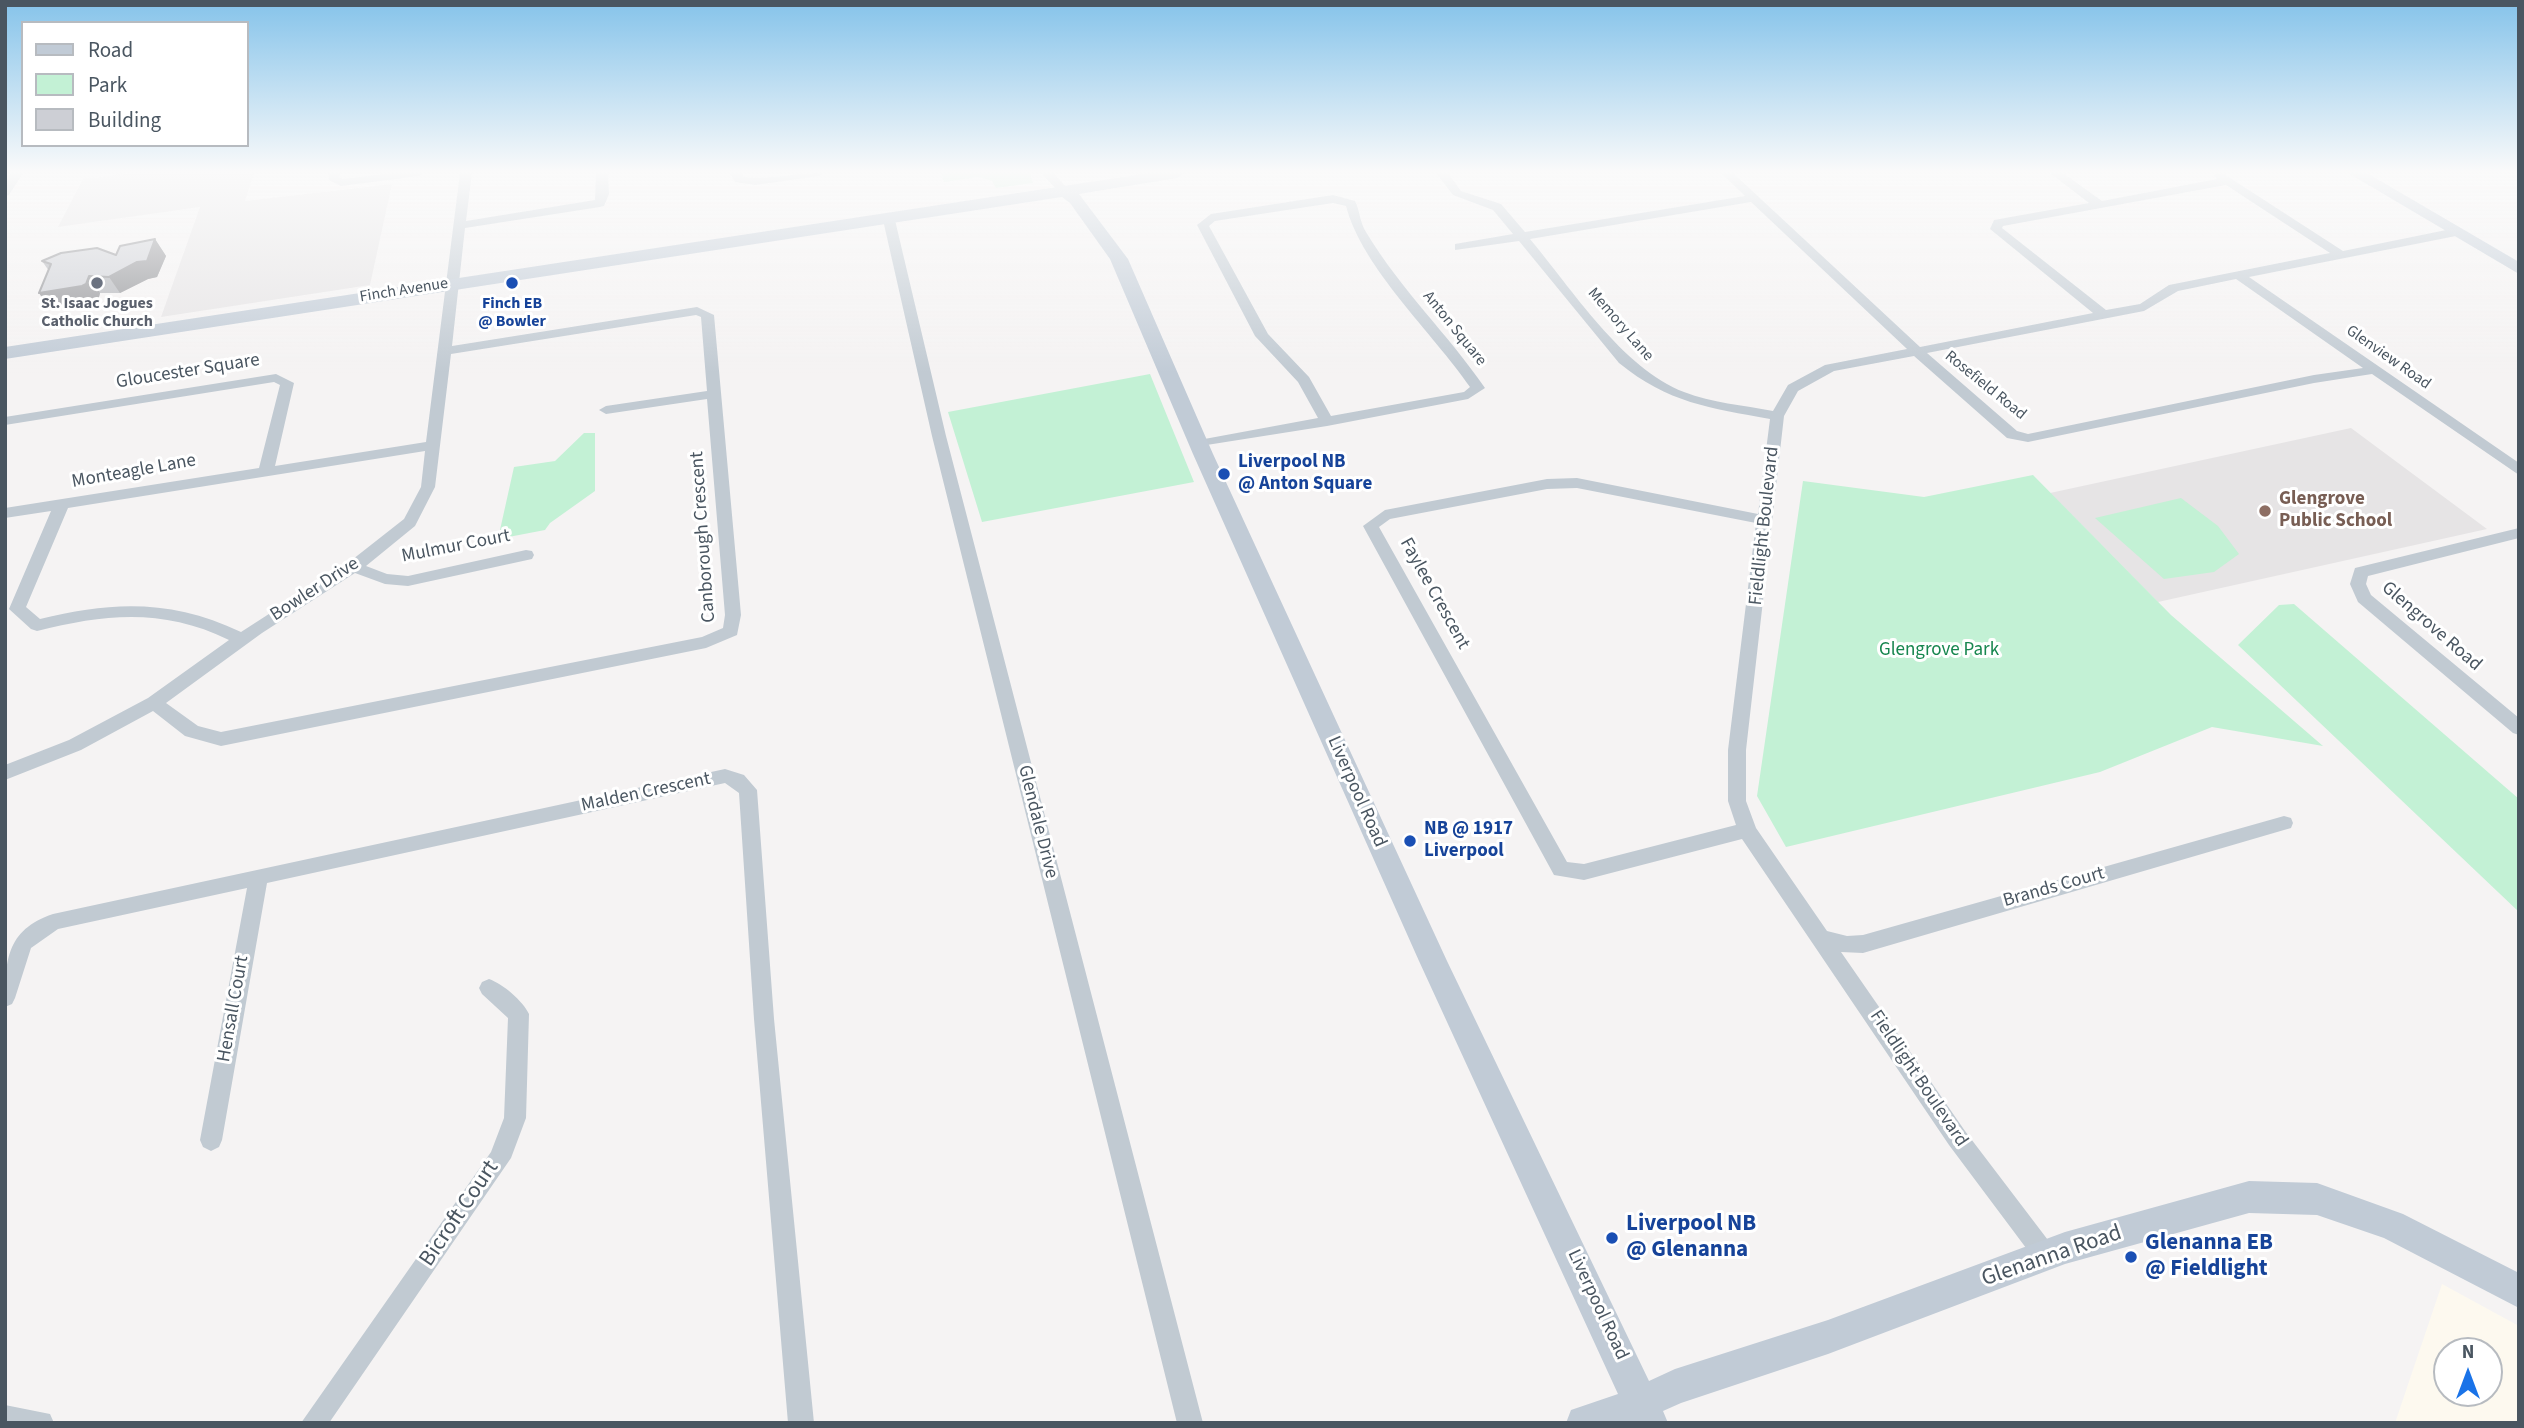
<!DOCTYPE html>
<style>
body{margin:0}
#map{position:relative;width:2524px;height:1428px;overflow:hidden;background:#f5f3f3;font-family:"Source Sans 3",sans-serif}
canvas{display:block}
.frame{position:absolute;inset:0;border:7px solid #4a5661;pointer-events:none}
.legend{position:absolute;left:21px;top:21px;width:228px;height:126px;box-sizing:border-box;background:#fff;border:2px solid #b7bbc0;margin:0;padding:9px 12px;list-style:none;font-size:21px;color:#4a5661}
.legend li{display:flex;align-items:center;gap:14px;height:35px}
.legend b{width:35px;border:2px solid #b7bbc0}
.north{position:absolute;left:2433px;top:1337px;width:70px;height:70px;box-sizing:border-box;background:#fff;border:2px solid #b7bbc0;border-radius:50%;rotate:0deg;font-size:19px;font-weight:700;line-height:28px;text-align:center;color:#4a5661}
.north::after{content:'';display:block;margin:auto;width:24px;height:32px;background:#1a73e8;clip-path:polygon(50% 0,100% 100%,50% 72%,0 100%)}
</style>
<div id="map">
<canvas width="2524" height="1428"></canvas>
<div class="frame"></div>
<ul class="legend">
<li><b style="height:9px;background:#c1cbd6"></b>Road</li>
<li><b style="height:19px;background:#c3f1d5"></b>Park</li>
<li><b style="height:19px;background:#cdcfd5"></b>Building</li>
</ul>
<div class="north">N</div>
</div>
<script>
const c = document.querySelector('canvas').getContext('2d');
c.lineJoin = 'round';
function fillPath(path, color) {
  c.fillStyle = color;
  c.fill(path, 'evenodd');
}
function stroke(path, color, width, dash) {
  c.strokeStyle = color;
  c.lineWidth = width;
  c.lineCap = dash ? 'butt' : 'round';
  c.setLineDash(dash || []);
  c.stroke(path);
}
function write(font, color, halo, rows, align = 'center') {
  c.font = font + ' "Source Sans 3",sans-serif';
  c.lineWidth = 6;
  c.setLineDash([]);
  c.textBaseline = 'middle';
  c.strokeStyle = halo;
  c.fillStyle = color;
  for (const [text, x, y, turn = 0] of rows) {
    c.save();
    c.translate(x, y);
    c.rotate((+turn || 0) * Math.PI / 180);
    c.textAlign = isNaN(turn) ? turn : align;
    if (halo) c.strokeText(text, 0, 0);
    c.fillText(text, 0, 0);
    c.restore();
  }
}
fillPath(new Path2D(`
 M2442,1284L2519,1326V1423H2395ZM2447,1351H2489V1393H2447Z`), '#fdf9ef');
fillPath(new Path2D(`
 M132,173H254L245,201L392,184L370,285L161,317L200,207L58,227L83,179Z
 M2351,428L2487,529L2158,602L2050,493Z`), '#e6e4e5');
fillPath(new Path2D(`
 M941,173H1030L1033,183L996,188L992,181L979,177L944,182Z
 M1150,374L1194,482L982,522L948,412Z
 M584,433H595V491L550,523L545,530L498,539L514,467L555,461Z
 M2033,475L2171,615L2323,746L2212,727L2100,772L1786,847L1757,796L1803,481L1924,497Z
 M2181,498L2218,526L2239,554L2214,572L2164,579L2095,518Z
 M2294,604L2519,799V912L2238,645L2279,605Z`), '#c3f1d5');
fillPath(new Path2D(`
 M11,173H23L9,195L5,196V183Z
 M328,173H340L339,177L343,179L394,173H425L419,176L341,186L329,180Z
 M460,173H472L466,221L595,200L596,173H608L609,194L604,206L600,207L465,228L452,346L697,307L714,315L741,615L737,635L706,648L221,746L185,736L153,711L81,750L5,780V765L69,740L148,698L229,640C163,608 106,614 37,631L31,629L9,609L51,511L5,518V508L259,468L280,385L274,382L5,425V417L276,374L294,383L275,466L426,442ZM696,315L701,317L707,391L606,406L599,410L606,414L707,399L725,615L723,628L702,637L221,732L198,726L166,703L262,633L355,573L385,584L408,586L532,559L534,555L532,551L526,550L408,576L387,574L366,566L415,526L435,487L451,354ZM425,451L421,487L404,519L348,563L241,632C172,599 112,601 40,619L26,607L68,508Z
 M730,173H742L744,177C770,180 798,172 825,173L819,176L755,185L735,182Z
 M1041,173H1053L1068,189V193H1060Z
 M1436,173H1448L1461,191L1501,204L1525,232L1745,196L1721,173H1733L1920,347L2093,313L1990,229L1994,220L2089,203L2050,173H2063L2102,201L2217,179L2214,176L2216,174H2224L2343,251L2456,228L2462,232L2456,236L2249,277L2519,463V475L2372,374L2314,383L2028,442L2007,438L1914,356L1834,371L1798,391L1784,416L1746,750V801L1756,828L1827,931L1847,936L1863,935L2284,816L2291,818L2293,823L2291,828L2284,830L1863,953L1841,952L1965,1131L2054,1248L2058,1256L2054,1264L2046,1268L2038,1264L1949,1145L1742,839L1584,880L1554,875L1363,526L1385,510L1547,479L1577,478L1758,514L1770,419C1710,408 1668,403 1619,363L1519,241L1455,250V244L1513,234L1493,210L1453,195ZM2226,185L2330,253L2169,285L2140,304L2106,310L2002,228L2003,226ZM1751,202L1907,349L1825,365L1788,385L1773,411C1743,405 1712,403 1684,392C1623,369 1571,288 1530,239ZM2236,279L2363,368L2314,375L2028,434L2017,431L1927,353L2144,311L2178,291ZM1577,488L1756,523L1728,750V801L1736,825L1584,864L1567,862L1379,527L1390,519L1547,489Z
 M1333,195L1355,201C1360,211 1360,223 1366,232C1400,289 1448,334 1485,388L1468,399L1327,426L1194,447L1192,444L1199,440L1318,418L1298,382L1255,336L1197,225L1211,214ZM1333,203L1346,206C1362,268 1433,333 1470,387L1464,392L1331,416L1309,377L1268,334L1209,226L1215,221Z
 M889,216L895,220L946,436L1203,1423H1177L932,436L883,220Z
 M2519,528V538L2368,576L2366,584L2371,595L2519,718V735L2513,733L2358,602L2350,584L2355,568Z
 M725,769L744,775L757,790L774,1019L814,1423H788L754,1019L739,793L725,783L267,883L222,1140L219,1147L211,1151L203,1147L200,1140L247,888L58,929L31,948L15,998L12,1004L5,1007C5,963 5,930 53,914Z
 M489,979C503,984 523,1001 529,1014L526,1118L511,1158L329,1423H301L491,1152L504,1118L508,1018L482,994L479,988L482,982Z
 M5,1405L50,1414L54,1423H5Z`), '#c1cad2');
fillPath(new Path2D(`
 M1149,173H1185L1177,178L1079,194L1128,259L1213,454L1447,961L1649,1381L1675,1369L1828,1320L2065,1232L2249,1181L2317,1183L2403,1214L2519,1273V1308L2384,1238L2317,1215L2249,1213L2065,1264L1828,1354L1681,1403L1663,1411L1668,1423H1566L1571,1410L1618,1394L1419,961L1193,454L1110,259L1070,203L1062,197L5,359V347Z
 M2348,173H2367L2519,262V274Z`), '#c1cbd6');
fillPath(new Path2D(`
 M155,239L166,256L157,277L148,279L120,293H100L98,301L94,303L51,310L39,293L49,271L42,261L116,255Z`), '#b0b2b7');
fillPath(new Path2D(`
 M155,239L166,256L157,277L148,279L120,293L109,277Z
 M89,276L100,293L98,301L94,303L51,310L39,293Z`), '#909195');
const building = new Path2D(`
 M155,239L147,261L137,262L109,277L89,276L86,284L82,286L39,293L51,264L42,261L61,253L97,248L116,255L120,246Z`);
fillPath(building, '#cdcfd5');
stroke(building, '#909195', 2);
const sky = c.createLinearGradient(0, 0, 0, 373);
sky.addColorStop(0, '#85c3ea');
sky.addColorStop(0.46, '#fafafa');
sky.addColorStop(1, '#fafafa00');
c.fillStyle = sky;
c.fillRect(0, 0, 2524, 373);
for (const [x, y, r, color] of [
 [97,283,7,"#6b7280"],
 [512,283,7,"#1a4fb4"],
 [1224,474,7,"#1a4fb4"],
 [2265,511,7,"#8d6e63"],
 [1410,841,7,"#1a4fb4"],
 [1612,1238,7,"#1a4fb4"],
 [2131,1257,7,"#1a4fb4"]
]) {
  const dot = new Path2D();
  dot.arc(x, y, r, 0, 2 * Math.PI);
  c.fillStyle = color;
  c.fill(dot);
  stroke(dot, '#fff', 2.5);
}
write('16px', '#4a5661', '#fff', [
 ["Finch Avenue",404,291,-9],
 ["Memory Lane",1620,325,49],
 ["Anton Square",1454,329,51],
 ["Glenview Road",2388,358,35],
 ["Rosefield Road",1985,386,39]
]);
write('bold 16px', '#5b616d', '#fff', [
 ["St. Isaac Jogues",97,304],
 ["Catholic Church",97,322]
]);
write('bold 16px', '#164399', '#fff', [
 ["Finch EB",512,304],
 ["@ Bowler",512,322]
]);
write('19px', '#4a5661', '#fff', [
 ["Gloucester Square",188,372,-9],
 ["Monteagle Lane",134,472,-10],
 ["Fieldlight Boulevard",1765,526,-84],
 ["Canborough Crescent",704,537,-94],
 ["Mulmur Court",456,547,-11],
 ["Bowler Drive",315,590,-33],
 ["Faylee Crescent",1434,594,61],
 ["Glengrove Road",2431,627,41],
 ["Liverpool Road",1356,792,66],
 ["Malden Crescent",646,793,-12],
 ["Glendale Drive",1037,822,76],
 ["Brands Court",2054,888,-16],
 ["Hensall Court",234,1009,-80],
 ["Fieldlight Boulevard",1918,1079,56],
 ["Liverpool Road",1597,1305,65]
]);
write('bold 19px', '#164399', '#fff', [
 ["Liverpool NB",1238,463],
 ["@ Anton Square",1238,485],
 ["NB @ 1917",1424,830],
 ["Liverpool",1424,852]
], 'left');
write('bold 19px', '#785e54', '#fff', [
 ["Glengrove",2279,500],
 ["Public School",2279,522]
], 'left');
write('19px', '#17864f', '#fff', [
 ["Glengrove Park",1939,651]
]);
write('23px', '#4a5661', '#fff', [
 ["Bicroft Court",460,1214,-56],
 ["Glenanna Road",2052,1257,-19]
]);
write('bold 23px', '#164399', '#fff', [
 ["Liverpool NB",1626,1225],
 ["@ Glenanna",1626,1251],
 ["Glenanna EB",2145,1244],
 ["@ Fieldlight",2145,1270]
], 'left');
</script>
